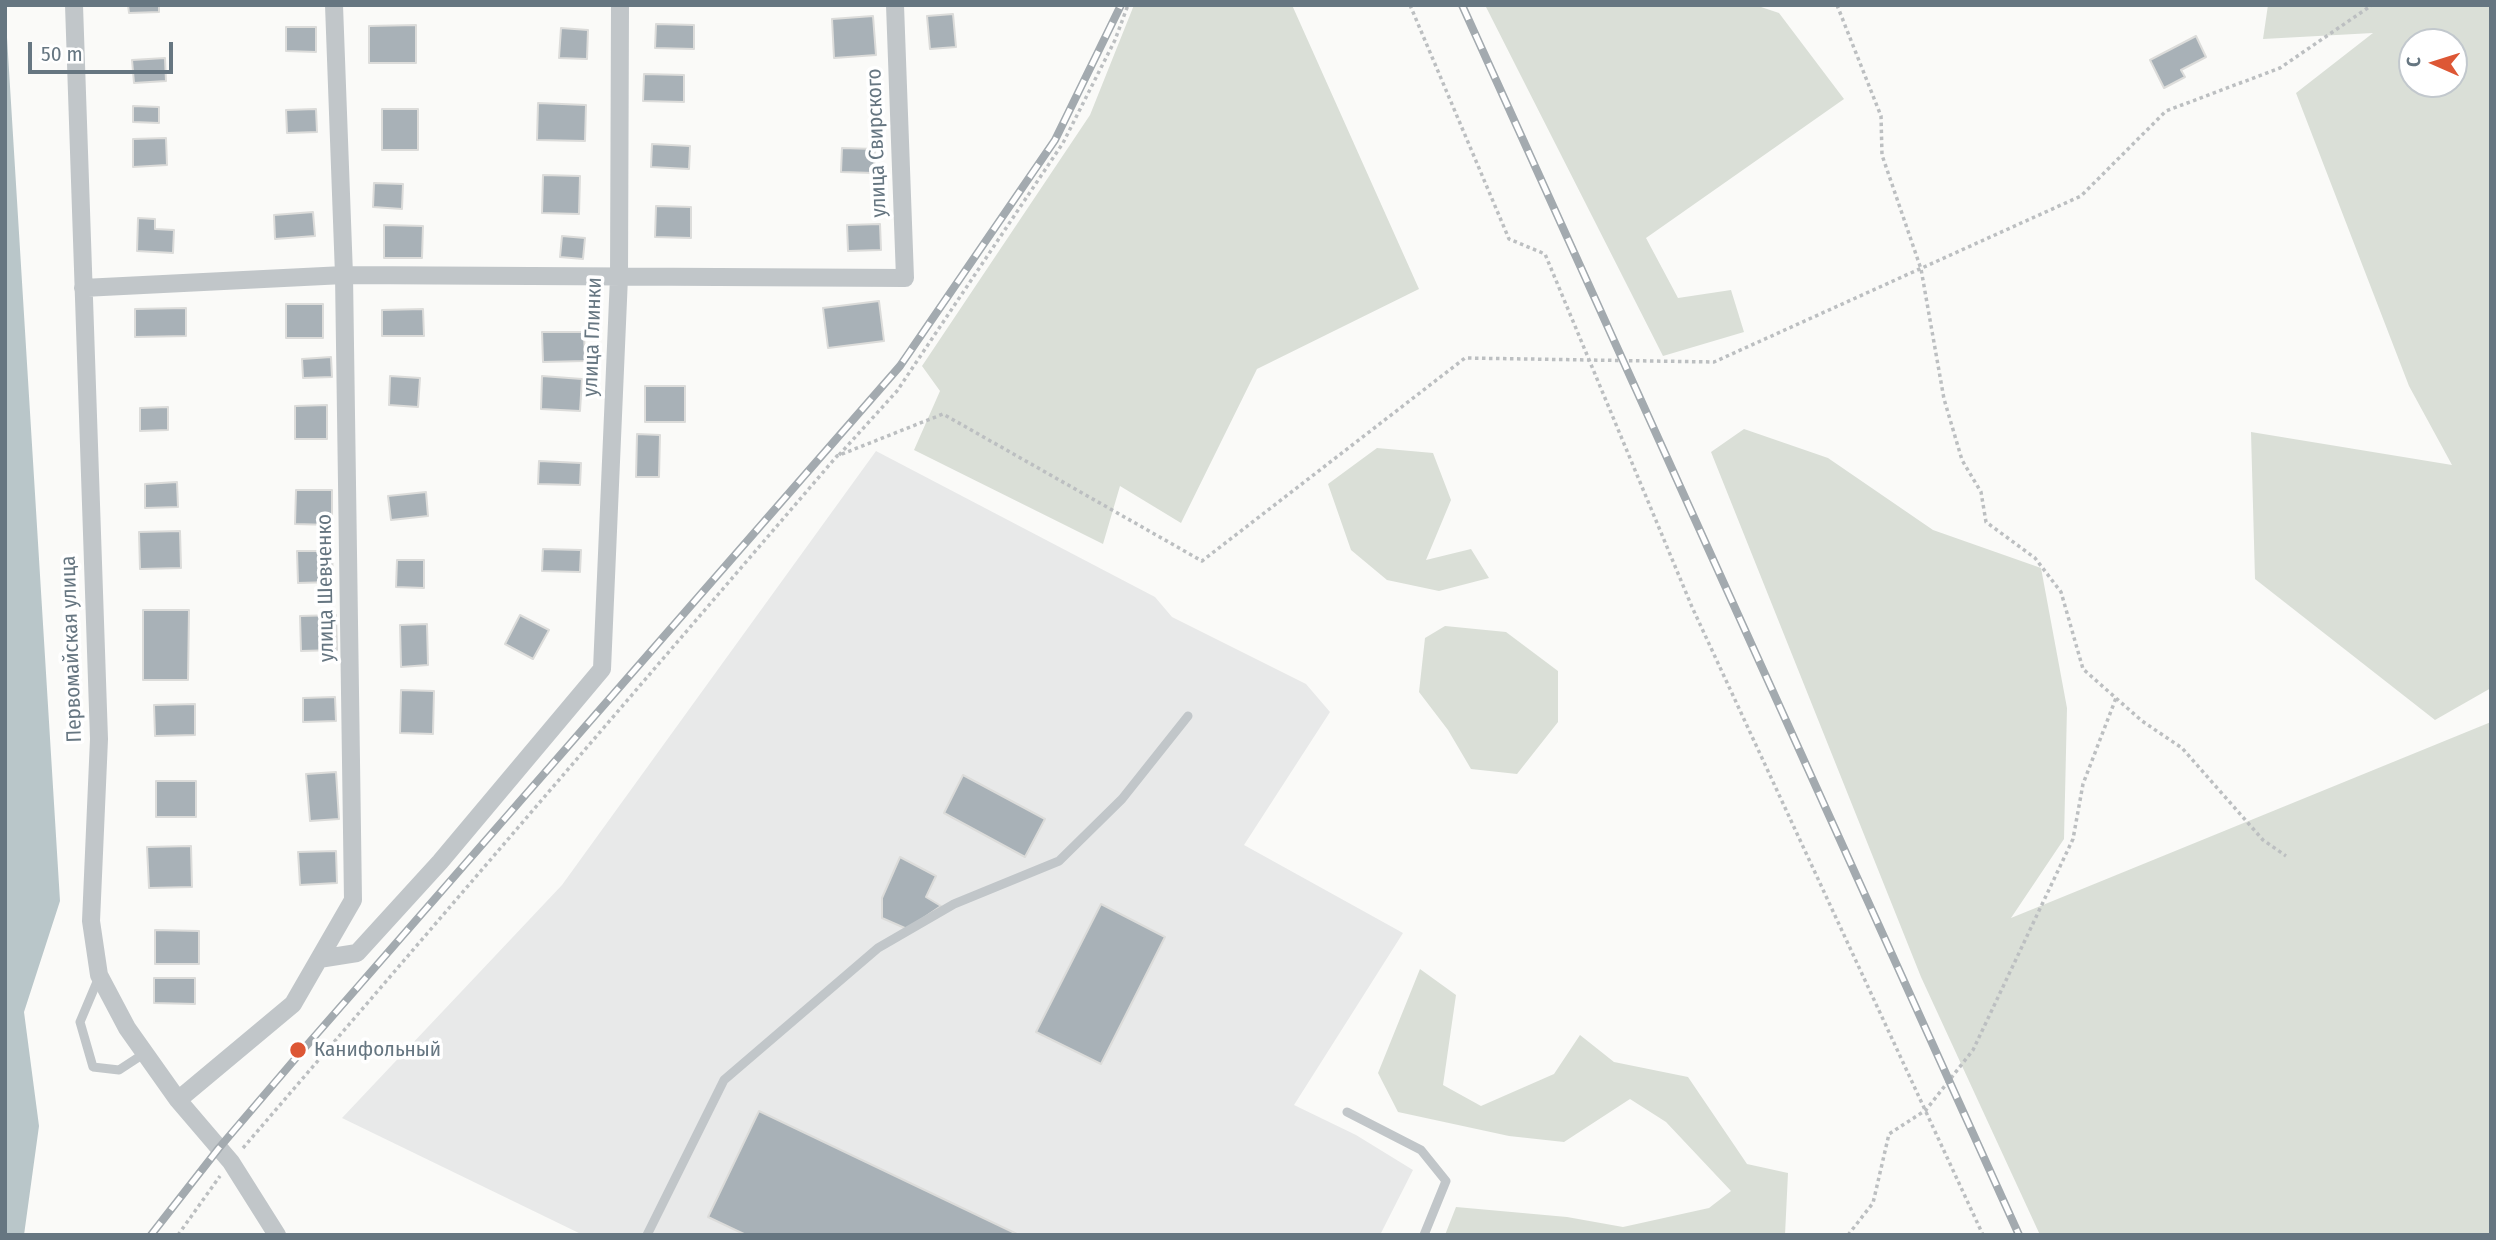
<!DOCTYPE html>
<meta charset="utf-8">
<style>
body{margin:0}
#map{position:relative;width:2496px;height:1240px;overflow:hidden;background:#fafaf8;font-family:"Fira Sans Condensed",sans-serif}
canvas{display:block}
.frame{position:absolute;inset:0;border:7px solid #667681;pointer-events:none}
.north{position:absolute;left:2398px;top:28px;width:70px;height:70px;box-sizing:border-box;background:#fff;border:2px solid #c2c8cd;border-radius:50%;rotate:273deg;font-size:19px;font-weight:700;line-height:28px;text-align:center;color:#667681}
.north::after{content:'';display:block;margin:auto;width:24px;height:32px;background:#dd5735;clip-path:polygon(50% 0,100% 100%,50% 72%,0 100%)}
.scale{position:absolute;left:28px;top:42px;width:145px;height:32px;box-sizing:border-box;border:4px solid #667681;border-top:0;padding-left:9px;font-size:21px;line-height:24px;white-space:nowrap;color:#667681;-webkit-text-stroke:5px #fff;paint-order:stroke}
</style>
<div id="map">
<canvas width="2496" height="1240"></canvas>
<div class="frame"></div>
<div class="north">С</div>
<div class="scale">50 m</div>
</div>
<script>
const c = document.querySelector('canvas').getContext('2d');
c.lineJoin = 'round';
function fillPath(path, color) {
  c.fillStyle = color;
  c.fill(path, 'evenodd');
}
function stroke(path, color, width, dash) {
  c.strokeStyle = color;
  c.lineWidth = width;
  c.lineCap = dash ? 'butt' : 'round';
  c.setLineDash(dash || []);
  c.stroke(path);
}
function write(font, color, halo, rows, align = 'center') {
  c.font = font + ' "Fira Sans Condensed",sans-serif';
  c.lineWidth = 7;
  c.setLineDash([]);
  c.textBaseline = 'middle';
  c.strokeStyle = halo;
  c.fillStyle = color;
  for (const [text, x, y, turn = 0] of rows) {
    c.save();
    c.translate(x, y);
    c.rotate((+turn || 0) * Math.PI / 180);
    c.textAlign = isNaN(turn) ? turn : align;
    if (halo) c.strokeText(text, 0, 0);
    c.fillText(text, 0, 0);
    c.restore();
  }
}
fillPath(new Path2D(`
 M876,451L1155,597L1172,617L1306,684L1330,712L1244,845L1403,933L1294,1105L1356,1135L1413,1170L1380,1235H583L342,1118L562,885Z`), '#e8e9e9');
fillPath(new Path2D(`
 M1134,5H1292L1419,289L1257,369L1181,523L1120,486L1103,544L914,450L940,391L922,366L1090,115Z
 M1485,5H1755L1779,13L1844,99L1646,238L1678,298L1731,290L1744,332L1663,356Z
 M2268,5H2491V688L2435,720L2255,579L2251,432L2452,465L2409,386L2296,93L2373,33L2263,39ZM2412,42H2454V84H2412Z
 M1744,429L1828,458L1933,530L2041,568L2067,708L2064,839L2011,918L2491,722V1235H2040L1921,977L1711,452Z
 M1377,448L1433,453L1451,500L1426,560L1471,549L1489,578L1439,591L1387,580L1351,550L1328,484Z
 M1445,626L1506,632L1558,671V722L1517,774L1471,769L1448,730L1419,692L1425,638Z
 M1420,969L1456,995L1443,1085L1481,1106L1554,1074L1580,1035L1614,1062L1688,1077L1747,1164L1788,1173L1785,1235H1445L1456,1207L1567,1217L1623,1227L1709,1208L1731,1191L1666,1122L1630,1099L1564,1142L1509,1136L1398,1112L1378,1073Z`), '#dadfd7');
fillPath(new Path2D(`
 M5,5L60,901L24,1012L39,1126L24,1235H5Z`), '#b9c6c9');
const building = new Path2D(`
 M128,5H159V12L129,13Z
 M953,14L956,47L930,49L927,16Z
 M873,16L876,55L834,58L832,19Z
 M656,24L694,25V49L655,48Z
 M416,25V63H369V26Z
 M286,27H316V52L286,51Z
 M561,28L588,30L587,59L559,58Z
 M2196,36L2206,57L2181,70L2185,77L2164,88L2150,60Z
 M165,58L166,81L134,83L132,60Z
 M644,74L684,75V102L643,101Z
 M538,103L586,105L585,141L537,140Z
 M133,106L159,107V123L133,122Z
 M316,109L317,132L287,133L286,110Z
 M382,109H418V150H382Z
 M166,138L167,165L133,167V139Z
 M652,144L690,146L689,169L651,167Z
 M842,148L875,149L874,173L841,172Z
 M543,175L580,176L579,214L542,213Z
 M374,183L403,184L402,209L373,207Z
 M656,206L691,207V238L655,237Z
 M313,212L315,236L275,239L274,215Z
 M138,218L155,219V229L174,230L173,253L137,251Z
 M880,224L881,250L848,251L847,225Z
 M384,225L423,226L422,258H384Z
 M562,236L585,238L583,259L560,257Z
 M879,301L884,341L828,348L823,308Z
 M286,304H323V338H286Z
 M186,308V336L135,337V309Z
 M423,309L424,336H382V310Z
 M542,332H584L585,361L543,362Z
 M331,357L332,377L303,378L302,359Z
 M390,376L420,378L418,407L389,405Z
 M542,376L582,379L580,411L541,409Z
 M645,386H685V422H645Z
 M327,405V439H295V406Z
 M168,407V430L140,431V408Z
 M637,434L660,435L659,477H636Z
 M539,461L581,463L580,485L538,484Z
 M177,482L178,507L145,508V484Z
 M296,490H332V525L295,524Z
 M426,492L428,516L391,520L388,496Z
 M180,531L181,568L140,569L139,532Z
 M543,549L581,550L580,572L542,571Z
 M297,551H332L333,582L298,583Z
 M397,560H424V588L396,587Z
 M143,610H189L188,680H143Z
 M336,615L337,650L301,651L300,616Z
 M520,615L549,630L533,659L505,644Z
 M427,624L428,665L401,667L400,625Z
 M401,690L434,691L433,734L400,733Z
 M335,697L336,721L303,722V698Z
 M195,704V735L155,736L154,705Z
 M336,772L339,819L310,821L306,774Z
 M963,775L1045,819L1025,857L944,813Z
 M156,781H196V817H156Z
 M191,846L192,887L149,888L147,847Z
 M336,851L337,883L300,885L298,852Z
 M900,857L936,876L926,897L941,906L907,929L882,918V898Z
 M1101,904L1165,937L1101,1064L1036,1032Z
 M155,930L199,931V964H155Z
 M154,978H195V1004L154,1003Z
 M759,1111L1019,1235H746L708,1217Z`);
fillPath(building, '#a8b1b7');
stroke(building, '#dcdcda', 2);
stroke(new Path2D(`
 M1410,5L1509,239L1545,254L1692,607L1983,1235
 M1837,5L1881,116L1882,155L1921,269L1944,399L1962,460L1981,492L1986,522L2035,558L2061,592L2083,669L2142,721L2182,748L2263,840L2286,856
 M839,455L897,391L1063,143L1115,40L1128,5
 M243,1148L837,456L943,414L1202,561L1465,358L1714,362L2081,196L2166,111L2280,68L2372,5
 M178,1235L220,1176
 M1848,1235L1873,1203L1889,1134L1926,1110L1973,1050L2073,839L2083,784L2116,698`), '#bcbfc1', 3.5, [3.5, 3.5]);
stroke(new Path2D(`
 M99,977L80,1022L93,1067L119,1070L145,1053
 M1347,1112L1421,1150L1446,1181L1424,1235
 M647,1235L724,1080L878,948L954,904L1059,861L1122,799L1188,716`), '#c1c6c9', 9);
stroke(new Path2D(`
 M74,5L99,739L91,921L99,975L127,1028L178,1100L231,1162L277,1235
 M83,288L344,275L905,278L895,5
 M319,959L357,953L440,862L602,669L619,277L620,5
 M178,1100L293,1004L353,900L344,275L334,5`), '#c1c6c9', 18);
const rail = new Path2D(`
 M1462,5L2019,1235
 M151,1235L219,1148L301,1052L900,366L1055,140L1121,5`);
stroke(rail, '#a3aaaf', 8);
stroke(rail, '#fff', 5, [16]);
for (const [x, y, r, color] of [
 [298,1050,9,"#dd5735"]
]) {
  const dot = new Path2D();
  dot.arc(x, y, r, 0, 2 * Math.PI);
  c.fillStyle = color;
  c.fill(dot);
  stroke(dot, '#fff', 2.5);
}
write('21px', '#667681', '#fff', [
 ["улица Свирского",877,143,-92],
 ["улица Глинки",593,337,-88],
 ["улица Шевченко",326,588,-91],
 ["Первомайская улица",72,649,-92]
]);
write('21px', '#667681', '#fff', [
 ["Канифольный",314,1050]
], 'left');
</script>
